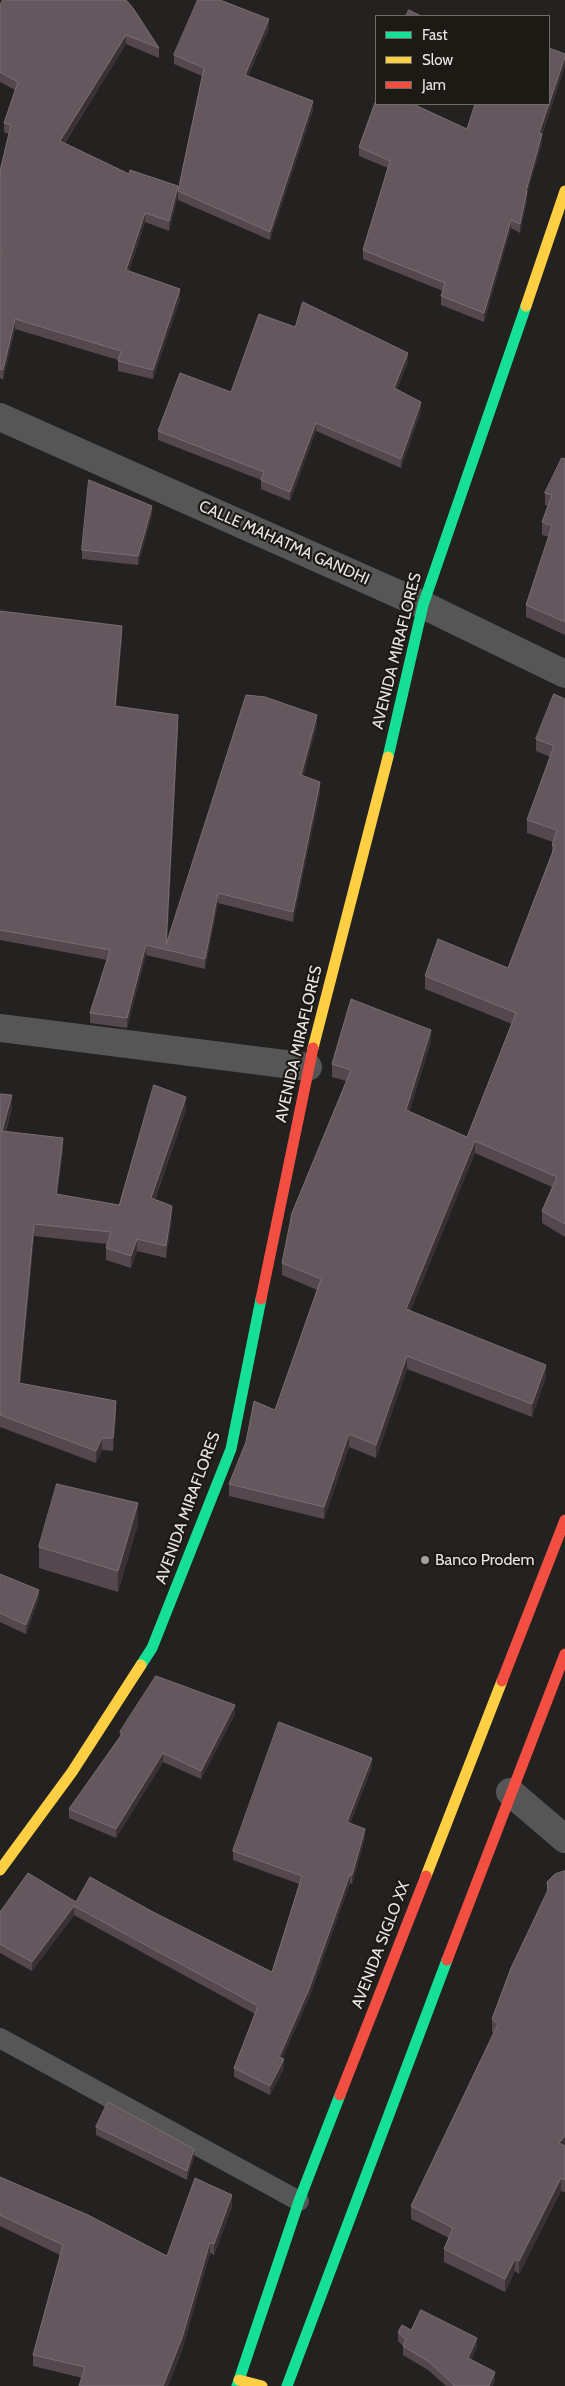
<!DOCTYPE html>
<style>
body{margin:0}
#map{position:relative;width:565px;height:2386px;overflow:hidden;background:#242220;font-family:Cabin,sans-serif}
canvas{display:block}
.legend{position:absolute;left:375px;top:15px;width:175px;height:90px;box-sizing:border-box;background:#1d1a15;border:1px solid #6e6c67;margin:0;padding:6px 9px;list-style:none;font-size:15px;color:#e8e6e3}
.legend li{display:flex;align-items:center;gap:10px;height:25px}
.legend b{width:25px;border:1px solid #6e6c67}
</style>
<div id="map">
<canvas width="565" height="2386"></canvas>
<ul class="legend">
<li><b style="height:6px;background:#16e098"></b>Fast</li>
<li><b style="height:6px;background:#ffcf43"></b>Slow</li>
<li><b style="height:6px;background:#f24e42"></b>Jam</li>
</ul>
</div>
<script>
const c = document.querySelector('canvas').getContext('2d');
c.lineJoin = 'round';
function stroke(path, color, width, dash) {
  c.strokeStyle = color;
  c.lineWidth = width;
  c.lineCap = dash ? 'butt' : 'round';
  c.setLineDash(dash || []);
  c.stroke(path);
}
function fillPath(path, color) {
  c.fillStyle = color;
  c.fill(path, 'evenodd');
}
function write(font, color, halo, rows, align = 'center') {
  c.font = font + ' Cabin,sans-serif';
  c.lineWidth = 4.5;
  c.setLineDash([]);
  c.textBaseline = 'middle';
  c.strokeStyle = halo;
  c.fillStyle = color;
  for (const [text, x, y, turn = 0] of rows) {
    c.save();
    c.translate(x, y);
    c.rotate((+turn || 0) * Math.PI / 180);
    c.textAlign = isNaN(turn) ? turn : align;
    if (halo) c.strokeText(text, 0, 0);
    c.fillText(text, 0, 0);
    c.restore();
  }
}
stroke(new Path2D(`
 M0,2038L299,2201`), '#565656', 20);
stroke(new Path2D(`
 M0,417L423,605L565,674
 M0,1028L308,1067
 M510,1792L565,1839`), '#565656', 28);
stroke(new Path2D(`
 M388,757L423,605L526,306
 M141,1665L152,1648L231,1449L261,1299
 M237,2386L299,2201L340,2095
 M287,2386L447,1960`), '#16e098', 11);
stroke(new Path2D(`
 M526,306L565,191
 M313,1048L388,757
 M0,1870L72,1772L141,1665
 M426,1876L502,1681
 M239,2380L262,2386`), '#ffcf43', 11);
stroke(new Path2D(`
 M261,1299L313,1048
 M502,1681L565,1520
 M447,1960L565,1654
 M340,2095L426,1876`), '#f24e42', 11);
fillPath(new Path2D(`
 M126,0L159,48V58L126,44L65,143L129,174L178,191L202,76L174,64V55L269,28L248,76L313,110L270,240L178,200V195L169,231L145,222L129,271L180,299L153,379L118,371V360L15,329L3,380L0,378V171L9,134L4,132V123L15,90L0,82V5Z
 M565,54V66L542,135V143L527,194V200L520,233L511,228L484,322L441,305V296L443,291L363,259V250L388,168L359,156V147L467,129Z
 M295,327L408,362L397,389L421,411L401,468L316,431L290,501L261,489V480L158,440V431L231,392Z
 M565,459V635L526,617V605L549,537L542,535V522L548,506L545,505V493Z
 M152,515L138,565L82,559V550Z
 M0,611L122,636L116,706L178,725L167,943L317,725L303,776L320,793L293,922L218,903L205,969L146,955L127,1028L90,1023V1013L107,960L0,940Z
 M565,699V1237L542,1223V1211L552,1187L475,1153L410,1311L546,1377L532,1417L407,1369L376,1458L349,1447L324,1519L229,1496V1484L275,1410L317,1290L282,1275V1263L346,1081L332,1077V1064L431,1042L409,1111L467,1137L512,1024L425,989V976L508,968L552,853V845L553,842L527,833V820L550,757L536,751V739Z
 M0,1094L12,1108L6,1131L63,1150L57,1194L119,1205L186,1109L155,1200L172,1218L166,1258L137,1251L131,1268L106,1260V1248L107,1244L34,1236L20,1384L116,1413L113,1451L102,1450L96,1463L0,1427Z
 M138,1524L118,1592L39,1568V1547Z
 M0,1574L39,1598L26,1634L0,1622Z
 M235,1714L201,1779L163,1762L116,1838L69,1818V1809L120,1737V1732Z
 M372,1767L350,1824L365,1838L352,1884L350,1883L309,1998L282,2058L284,2068L270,2095L234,2077V2068L255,2014L74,1915L32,1971L0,1953V1912L76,1902L153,1912L272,1972L299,1884L233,1860V1851Z
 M565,1871V2192L561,2191L519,2274L515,2271L505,2292L444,2262V2249L449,2238L411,2219V2206L494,2033L492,2032V2019L547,1892V1882Z
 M96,2127L194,2157L187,2180L96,2135Z
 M0,2177L167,2256L232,2207L214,2255L210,2253L182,2350L168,2386H79L82,2378L33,2366V2355L60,2255L0,2226Z
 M411,2330L477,2347L471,2360L495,2380L493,2386H446L428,2370L403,2355V2346L398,2341V2332Z`), '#54474e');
fillPath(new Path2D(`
 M269,19V28L245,83V75Z
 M126,35V44L60,150V141Z
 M565,57V66L542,135V143L527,194V200L520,233V224L526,191L539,133Z
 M313,101V110L270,240V232Z
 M178,186V195L169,231V221Z
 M145,213V222L126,280V270Z
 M511,220V228L484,322V313Z
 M180,289V299L153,379V370Z
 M15,319V329L3,380V370Z
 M408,353V362L394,397V388Z
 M421,402V411L401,468V459Z
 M316,423V431L290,501V492Z
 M152,506V515L138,565V556Z
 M122,626V636L115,716V706Z
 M178,715V725L167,950H166Z
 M317,715V725L301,785V775Z
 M320,782V793L293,922V912Z
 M218,893V903L205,969V959Z
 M146,945V955L127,1028V1018Z
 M431,1030V1042L406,1123V1110Z
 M12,1095V1108L2,1143V1131Z
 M186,1097V1109L151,1210V1198Z
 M63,1138V1150L56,1206V1194Z
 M475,1141V1153L406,1322V1309Z
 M172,1206V1218L166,1258V1246Z
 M34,1224V1236L19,1396V1383Z
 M137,1239V1251L131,1268V1256Z
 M407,1356V1369L376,1458V1445Z
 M546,1365V1377L532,1417V1404Z
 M116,1401V1413L113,1451V1438Z
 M349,1434V1447L324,1519V1507Z
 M102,1438V1450L96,1463V1451Z
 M138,1503V1524L118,1592V1571Z
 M39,1590V1598L26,1634V1625Z
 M235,1705V1714L201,1779V1771Z
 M163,1753V1762L116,1838V1829Z
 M372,1758V1767L347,1831V1822Z
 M365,1829V1838L352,1884V1875Z
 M350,1874V1883L309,1998L279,2065V2057Z
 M74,1906V1915L32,1971V1962Z
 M284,2059V2068L270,2095V2086Z
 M565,2136V2149L559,2143Z
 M194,2149V2157L187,2180V2171Z
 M561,2178V2191L519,2274V2261Z
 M232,2195V2207L214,2255V2244Z
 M210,2242V2253L182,2350L168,2386H163Z
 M515,2259V2271L505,2292V2279Z
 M477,2338V2347L468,2367V2358Z
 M495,2372V2380L493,2386H489Z`), '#3a3135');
const building = new Path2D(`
 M3,0H126L133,8L159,48L126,35L60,141L129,174L130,170L178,186L169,221L145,213L126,270L180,289L153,370L118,361L121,351L15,319L3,370L0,369V254L2,249H0V171L11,125L4,123L18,82L0,72V5Z
 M198,0H220L269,19L245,75L313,101L270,232L178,191L204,68L174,55Z
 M409,10L421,16H406Z
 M549,48L565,54V57L539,133L542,134L526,191H527L520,224L511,220L484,313L441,296L445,283L363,250L390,161L359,147L376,100V104H413L467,129L475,104H549Z
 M303,302L408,353L394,388L421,402L401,459L316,423L290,492L261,480L264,472L158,431L180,373L231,392L259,314L295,327Z
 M562,458L565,459V622L526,605L552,526L542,522L552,495L545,493Z
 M89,480L152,506L138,556L82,550Z
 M0,611L122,626L115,706L178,715L166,945L246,695L265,697L317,715L301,775L320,782L293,912L218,893L205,959L146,945L127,1018L90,1013L110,950L0,930Z
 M554,694L565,699V1224L542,1211L557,1177L475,1141L406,1309L546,1365L532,1404L407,1356L376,1445L349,1434L324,1507L229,1484L246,1442L254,1401L275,1410L321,1279L282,1263L292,1213L351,1070L332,1064L351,999L431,1030L406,1110L467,1137L516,1013L425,976L438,939L508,968L555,846L552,845L557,830L527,820L554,746L536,739Z
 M154,1085L186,1097L151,1198L172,1206L166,1246L137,1239L131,1256L106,1248L111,1232L34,1224L19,1383L116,1401L113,1438H102L96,1451L0,1415V1094L12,1095L2,1131L63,1138L56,1194L119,1205Z
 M57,1484L138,1503L118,1571L39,1547Z
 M0,1574L39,1590L26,1625L0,1613Z
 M156,1676L235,1705L201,1771L163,1753L116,1829L69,1809L122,1734L120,1732Z
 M279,1722L372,1758L347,1822L365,1829L352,1875L350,1874L309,1989L279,2057L284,2059L270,2086L234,2068L258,2006L74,1906L32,1962L0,1944V1912L28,1873L76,1902L90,1877L153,1912L272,1972L302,1876L233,1851Z
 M565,1871V2136L559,2143L565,2146V2180L561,2178L519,2261L515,2259L505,2279L444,2249L453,2228L411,2206L498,2024L492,2019L511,1968L548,1890L547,1882L555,1874Z
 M108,2102L194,2149L187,2171L96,2127Z
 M0,2177L88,2215L167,2256L195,2178L232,2195L214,2244L210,2242L182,2338L163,2386H79L85,2367L33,2355L63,2245L0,2215Z
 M421,2310L477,2338L468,2358L495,2372L489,2386H454L451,2382L428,2361L403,2346L406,2340L398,2332L402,2325L411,2330Z`);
fillPath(building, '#64585e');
stroke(building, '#796e73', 1);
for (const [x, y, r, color] of [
 [425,1560,5,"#a3a19f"]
]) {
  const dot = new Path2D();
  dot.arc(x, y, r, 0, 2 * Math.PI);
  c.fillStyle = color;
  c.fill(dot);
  stroke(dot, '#1d1a15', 2);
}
write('16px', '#e8e6e3', '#1d1a15', [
 ["CALLE MAHATMA GANDHI",284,543,24],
 ["AVENIDA MIRAFLORES",397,651,-76],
 ["AVENIDA MIRAFLORES",299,1044,-77],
 ["AVENIDA MIRAFLORES",188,1508,-70],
 ["AVENIDA SIGLO XX",381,1945,-69]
]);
write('16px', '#e8e6e3', '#1d1a15', [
 ["Banco Prodem",435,1560]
], 'left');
</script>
